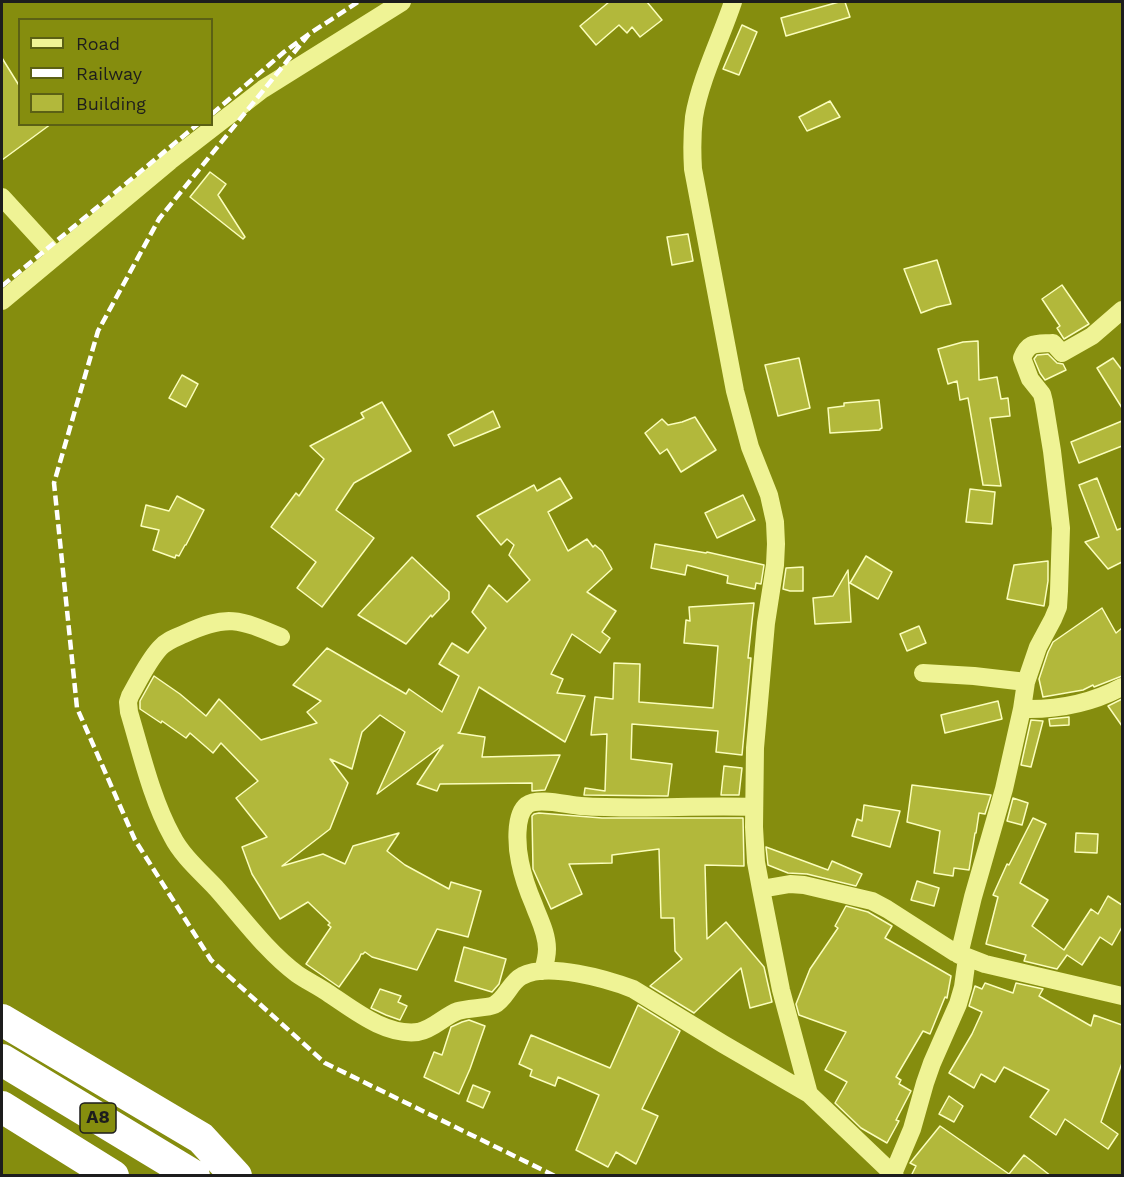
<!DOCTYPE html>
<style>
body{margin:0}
#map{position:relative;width:1124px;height:1177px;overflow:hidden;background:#858d0e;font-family:"Work Sans",sans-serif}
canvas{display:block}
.frame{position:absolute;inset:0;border:3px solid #1d1d1d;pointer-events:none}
.legend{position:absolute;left:18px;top:18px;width:195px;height:108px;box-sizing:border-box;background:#858d0e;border:2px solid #5b6014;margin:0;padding:8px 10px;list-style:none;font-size:18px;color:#1d1d1d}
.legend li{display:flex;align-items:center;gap:12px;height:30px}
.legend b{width:30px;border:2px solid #5b6014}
</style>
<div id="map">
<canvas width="1124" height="1177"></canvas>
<div class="frame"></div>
<ul class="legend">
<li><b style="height:8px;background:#eff395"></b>Road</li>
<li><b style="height:8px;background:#fff"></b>Railway</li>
<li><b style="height:16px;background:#b2b83b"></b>Building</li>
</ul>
</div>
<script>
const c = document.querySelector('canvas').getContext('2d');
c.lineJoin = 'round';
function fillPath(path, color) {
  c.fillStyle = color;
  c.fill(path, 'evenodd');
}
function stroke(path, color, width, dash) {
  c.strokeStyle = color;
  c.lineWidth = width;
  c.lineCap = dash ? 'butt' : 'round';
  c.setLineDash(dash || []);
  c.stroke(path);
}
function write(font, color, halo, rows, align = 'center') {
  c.font = font + ' "Work Sans",sans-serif';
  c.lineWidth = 6;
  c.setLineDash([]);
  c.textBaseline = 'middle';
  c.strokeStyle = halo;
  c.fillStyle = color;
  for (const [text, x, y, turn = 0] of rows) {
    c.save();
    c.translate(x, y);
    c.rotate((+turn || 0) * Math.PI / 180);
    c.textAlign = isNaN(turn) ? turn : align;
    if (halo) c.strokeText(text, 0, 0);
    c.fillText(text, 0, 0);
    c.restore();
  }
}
const building = new Path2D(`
 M609,2H647L662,20L640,37L632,27L627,33L619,25L596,45L580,26Z
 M839,2H845L850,17L786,36L781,18Z
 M742,25L757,32L739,75L723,69Z
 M2,58L20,87V124H51L2,160Z
 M830,101L840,117L807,131L799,117Z
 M210,172L226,184L218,195L245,237L243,239L190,197Z
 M688,234L693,261L672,265L667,237Z
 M937,260L951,304L937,307L921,313L904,269Z
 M1062,285L1089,324L1064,339L1057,328L1060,326L1042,299Z
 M978,341L979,380L997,377L1001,399L1008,398L1010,416L990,418L1001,486L983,485L968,398L960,400L957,381L948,384L938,349L963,342Z
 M1048,354L1057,363L1063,364L1066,370L1045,380L1040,373L1034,359L1037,355Z
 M799,358L810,408L778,416L765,365Z
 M1113,358L1122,370V408L1097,368Z
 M182,375L198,384L186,407L169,398Z
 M879,400L882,428L880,429V430L830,433L828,408L844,406V403Z
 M382,402L411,451L354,483L336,510L374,538L322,607L297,588L316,562L271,527L296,493L299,496L324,459L310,446L364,418L361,413Z
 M493,411L500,427L454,446L448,435Z
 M695,417L716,450L681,472L667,449L660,454L645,433L662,419L668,425L682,422Z
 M1122,421V446L1079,463L1071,442Z
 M560,478L572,498L548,512L568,551L587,539L593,547L595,545L602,551L612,569L587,592L616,611L602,632L610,638L600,653L572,634L551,674L563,679L557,693L585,696L565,742L479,687L460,732L458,733L485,737L482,757L560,755L545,790L532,791V783L440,784L437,791L417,784L443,745L377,794L405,732L380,715L362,732L352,769L330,759L348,783L330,829L282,866L323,854L345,864L353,846L399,833L387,851L405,865L449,889L451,882L481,891L468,937L437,929L417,970L372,957L365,952L363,954H361L359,959L339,987L306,964L331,927L328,925L330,923L308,902L280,919L252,874L242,847L267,837L236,798L258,781L221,743L213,753L190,733L186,738L162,721L161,723L140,709V701L154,676L180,694L206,716L219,699L261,740L317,723L307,712L321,701L293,685L327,648L406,694L409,689L442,712L459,676L439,664L452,643L468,653L486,628L472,612L489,585L507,602L530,580L509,555L514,545L507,539L501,545L477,516L534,485L537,491Z
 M1097,478L1117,530L1122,528V562L1108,569L1085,542L1099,537L1079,485Z
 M970,489L995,492L992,524L966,522Z
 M743,495L755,520L717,538L705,513Z
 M177,496L204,510L186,545H185L179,556L176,555L175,558L153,550L159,530L141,526L146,505L169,511Z
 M655,544L706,553L707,552L764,565L761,584L756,583L755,589L727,583L728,576L687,565L685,575L651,568Z
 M866,556L892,572L878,599L850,583Z
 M412,557L449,592V599L432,617L431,615L406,644L358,615Z
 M1048,561V581L1044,606L1007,599L1014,565Z
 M803,567V591H790L783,589L786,568Z
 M848,570L851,622L815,624L813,598L833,596Z
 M754,603L748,658H751L742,755L716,752L718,731L632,724L631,759L672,764L668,796L584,795L585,788L605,791L607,734L591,735L595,697L613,699L614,663L640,664L639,702L713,708L718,646L684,643L686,620L690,621L689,607Z
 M1102,608L1116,633L1122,628V676L1094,687L1093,685L1083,690L1043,697L1039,679L1048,652L1053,642Z
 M919,626L926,643L907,651L900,634Z
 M1122,699V726L1108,706Z
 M998,701L1002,719L945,733L941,715Z
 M1069,717V725L1050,726L1049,719Z
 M1031,720L1043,721L1031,767L1021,765Z
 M724,766L742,768L739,795H721Z
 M912,785L991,795L985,814L979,813L976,833H975L969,870L954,868L953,876L934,873L940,831L907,822Z
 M1013,798L1028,803L1022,825L1007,821Z
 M864,805L900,811L890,847L852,836L857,819L862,821Z
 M539,813L602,818H743L744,866L705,865L707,939L726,922L764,967L772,1002L750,1008L741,968L694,1013L650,986L682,959L675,951L674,918H661L659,849L612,855V863L569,864L582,894L551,909L533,869L532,816L534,814Z
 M1033,818L1046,824L1020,883L1048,900L1032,926L1064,950L1091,909L1098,914L1108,896L1122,905V927L1112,945L1100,937L1082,965L1067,955L1057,969L1024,961L1026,955L986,944L998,897L993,895L1007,864L1009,865Z
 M1076,833L1098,834L1097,853L1075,852Z
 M766,847L828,870L832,861L862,874L856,886L807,874L788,873L768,865Z
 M917,881L939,888L934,906L911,900Z
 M846,906L868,912L892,926L885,938L951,976L947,998L945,997L930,1034L923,1031L896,1077L901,1080L899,1084L911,1091L896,1120L899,1121L887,1143L861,1128L835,1103L847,1082L825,1070L846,1032L799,1015L796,1004L810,969L838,928L835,926Z
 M464,947L506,959L499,984L492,992L455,981Z
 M985,983L1013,993L1016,983L1043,989L1039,996L1091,1026L1094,1015L1122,1025V1063L1101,1122L1118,1134L1108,1149L1065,1119L1056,1135L1030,1117L1049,1090L1004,1067L995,1082L981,1074L974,1088L949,1073L972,1034L982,1012L969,1006L975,986L982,989Z
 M380,989L401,996L398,1002L407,1006L400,1020L386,1015L371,1008Z
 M638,1005L680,1031L642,1109L658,1116L636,1164L616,1152L608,1167L576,1150L599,1095L558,1077L555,1086L530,1076L532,1070L519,1064L531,1035L610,1068Z
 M469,1020L485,1026L470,1069L459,1094L424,1077L434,1052L442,1055L451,1027L462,1022Z
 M473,1085L490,1092L483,1108L467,1101Z
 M949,1096L963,1106L954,1122L939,1114Z
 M940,1126L1009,1174L1024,1155L1051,1176H911L916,1166L910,1163Z`);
fillPath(building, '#b2b83b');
stroke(building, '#fbfebc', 1.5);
stroke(new Path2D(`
 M733,2C721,38 700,80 694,117C692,134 692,152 693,169L735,391L750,447L769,495L775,522L776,544L775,565L766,623L755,748L754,827L756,862L761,889L781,990L809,1094
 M2,197L56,256
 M2,301L170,161L263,89L402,2
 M281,637C239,619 227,614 184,634C175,638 166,641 160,648C148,661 139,680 130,696L128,702L129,712C141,752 152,800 172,836C182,856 201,872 216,888C241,916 267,952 297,974C307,981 318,986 328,993C354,1010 385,1036 418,1032C434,1029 444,1016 458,1011C467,1008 488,1008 494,1005C506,999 510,982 522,976C548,962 607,979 633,989L723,1044L809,1094L895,1176
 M923,673L974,676L1026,682
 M1022,709L1026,682L1038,647L1053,619L1058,607L1059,591L1061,528L1059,510L1052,451L1044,402L1042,394L1030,379L1022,358C1029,341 1036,344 1053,343L1062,353L1092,336L1122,310
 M761,889L790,884L804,885L872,901L887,909L954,952L985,964L1122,996
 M959,955L973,897L1004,789L1022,709C1056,710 1092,703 1122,687
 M543,971C545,964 547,956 547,949C547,933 539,919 534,905C528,891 523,877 520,862C517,848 514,815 527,805C538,797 567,805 581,806C638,810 696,805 754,807
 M893,1174L912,1129L925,1083L932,1063L958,1004L963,987L967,958`), '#eff395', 18);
stroke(new Path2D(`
 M2,1020L201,1138L236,1176
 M2,1060L194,1176
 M2,1107L113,1176`), '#fff', 32);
stroke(new Path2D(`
 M309,34L159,219L98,331L54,483L77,708L135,840L211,960L325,1063L555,1176
 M212,114L284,52L309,34L358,2
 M2,286L198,124`), '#fff', 4.5, [10, 4.5]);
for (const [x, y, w] of [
 [98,1118,36]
]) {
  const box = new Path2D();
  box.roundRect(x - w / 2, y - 15, w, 30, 4.5);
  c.fillStyle = '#858d0e';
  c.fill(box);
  stroke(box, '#1d1d1d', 1.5);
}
write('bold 18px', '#1d1d1d', null, [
 ["A8",98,1118]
]);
</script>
